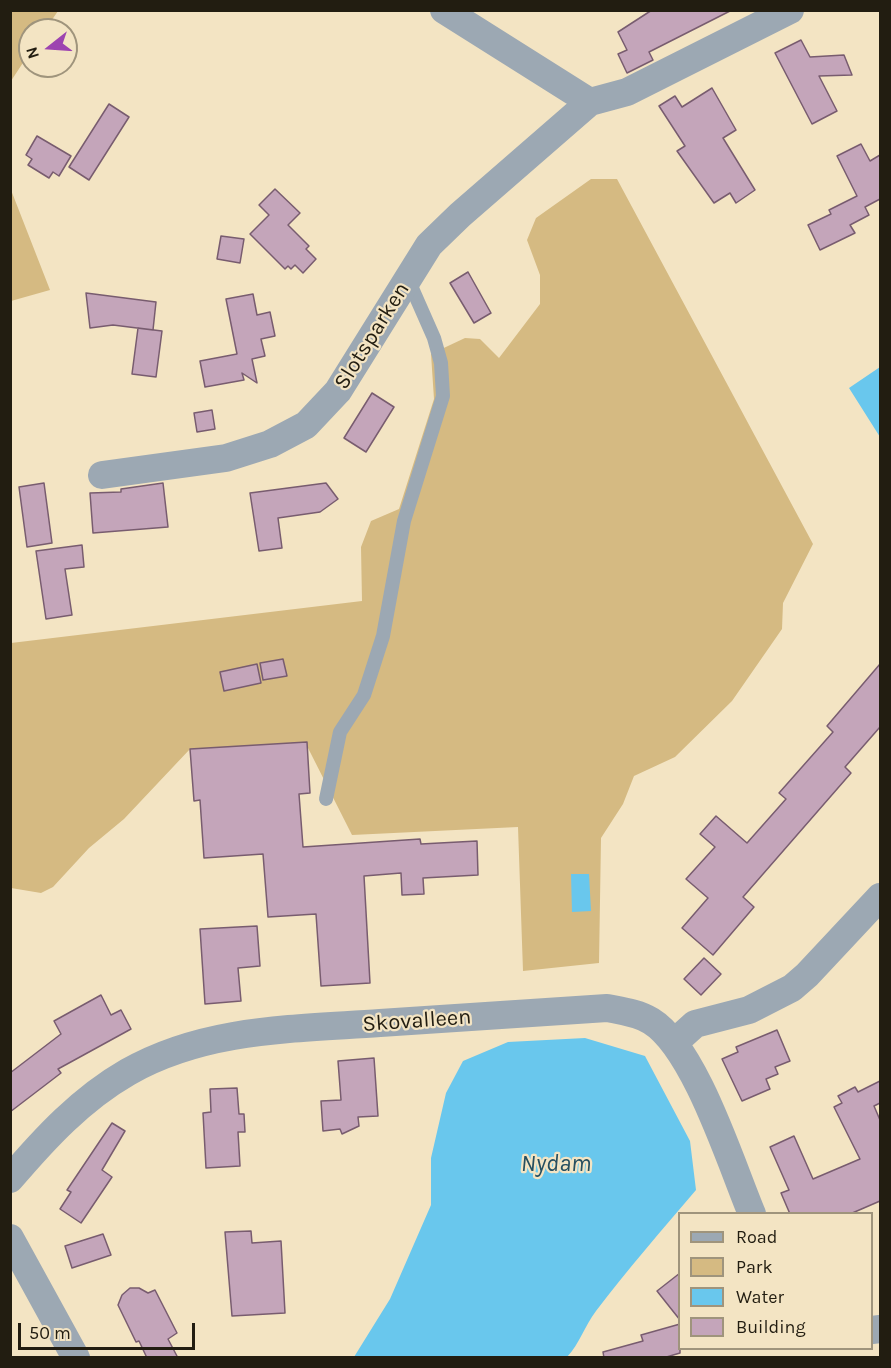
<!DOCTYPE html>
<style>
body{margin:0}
#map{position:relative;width:891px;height:1368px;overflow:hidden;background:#f3e4c3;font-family:Karla,sans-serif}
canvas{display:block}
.frame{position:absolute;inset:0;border:12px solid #221d11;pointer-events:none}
.legend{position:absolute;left:678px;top:1212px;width:195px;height:138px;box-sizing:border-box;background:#f3e4c3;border:2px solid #9f947c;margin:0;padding:8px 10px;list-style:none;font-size:18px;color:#221d11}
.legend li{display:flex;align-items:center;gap:12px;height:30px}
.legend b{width:30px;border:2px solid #9f947c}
.north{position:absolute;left:18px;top:18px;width:60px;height:60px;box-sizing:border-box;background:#f3e4c3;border:2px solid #9f947c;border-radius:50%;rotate:253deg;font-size:16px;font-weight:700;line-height:24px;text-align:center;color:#221d11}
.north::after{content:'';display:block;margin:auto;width:21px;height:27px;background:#9d44b0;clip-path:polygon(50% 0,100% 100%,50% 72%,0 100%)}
.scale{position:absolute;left:18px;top:1323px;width:177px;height:27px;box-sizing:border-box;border:3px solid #221d11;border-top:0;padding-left:8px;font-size:18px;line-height:21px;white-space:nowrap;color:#221d11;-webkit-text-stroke:4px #f3e4c3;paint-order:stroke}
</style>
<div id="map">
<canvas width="891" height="1368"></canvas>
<div class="frame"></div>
<ul class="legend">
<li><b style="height:8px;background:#9ca8b3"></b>Road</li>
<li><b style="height:16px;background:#d5ba82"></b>Park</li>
<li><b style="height:16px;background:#69c7ed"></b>Water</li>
<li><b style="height:16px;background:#c4a5ba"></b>Building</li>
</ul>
<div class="north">N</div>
<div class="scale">50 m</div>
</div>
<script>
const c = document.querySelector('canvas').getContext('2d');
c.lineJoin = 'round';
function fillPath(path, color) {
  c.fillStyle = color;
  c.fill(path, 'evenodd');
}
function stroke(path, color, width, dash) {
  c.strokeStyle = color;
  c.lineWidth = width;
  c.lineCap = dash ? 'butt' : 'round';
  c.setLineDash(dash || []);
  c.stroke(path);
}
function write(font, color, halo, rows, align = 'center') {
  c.font = font + ' Karla,sans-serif';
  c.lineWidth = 4.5;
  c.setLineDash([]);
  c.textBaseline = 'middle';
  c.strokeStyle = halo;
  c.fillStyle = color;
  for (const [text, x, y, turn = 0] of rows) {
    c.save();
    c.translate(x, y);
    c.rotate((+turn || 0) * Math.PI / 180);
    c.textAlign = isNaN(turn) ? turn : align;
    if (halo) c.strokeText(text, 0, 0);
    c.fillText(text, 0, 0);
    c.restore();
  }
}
fillPath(new Path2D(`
 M10,11H58L45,30H30V52L11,81Z
 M591,179H617L813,544L783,603L782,629L732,701L675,757L634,776L623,804L601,838L599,963L523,971L518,827L352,835L307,746L190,749L124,819L89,848L53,887L41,893L11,888V643L362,601L361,547L371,521L399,509L434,399L431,354L465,338L480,339L499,358L540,304V275L527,240L536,218Z
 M11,190L50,290L11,301H10Z`), '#d5ba82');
fillPath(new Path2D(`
 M880,367V437L849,388Z
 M571,874H589L591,911L572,912Z
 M585,1038L645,1056L690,1141L696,1190C662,1230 627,1270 596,1311C584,1327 580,1343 567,1357H354L390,1299L431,1205V1158L446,1093L463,1061L508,1042Z`), '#69c7ed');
const building = new Path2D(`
 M652,10H732L649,52L653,60L627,73L618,54L627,50L618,32Z
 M801,40L810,57L844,55L852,75L819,76L837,111L812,124L775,53Z
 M712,88L736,130L723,138L755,190L736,203L730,193L714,203L677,151L685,146L659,106L675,96L682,107Z
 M109,104L129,117L89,180L69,167Z
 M37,136L71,156L59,176L53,172L49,178L28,165L32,159L26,155Z
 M861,144L870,161L880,155V199L865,207L869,215L850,225L855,233L820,250L808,225L831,214L829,210L857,196L837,156Z
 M275,189L300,213L288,225L309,246L306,249L316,259L303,273L295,265L291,269L288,266L285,269L250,234L269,215L259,205Z
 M221,236L244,239L240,263L217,259Z
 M468,272L491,313L474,323L450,283Z
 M86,293L156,302L153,330L113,325L90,328Z
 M253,294L257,315L270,312L275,336L261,339L265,356L252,359L257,383L242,373L244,380L205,387L200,361L237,354L226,299Z
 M138,328L162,331L156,377L132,374Z
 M372,393L394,407L366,452L344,438Z
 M212,410L215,429L197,432L194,413Z
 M44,483L52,543L27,547L19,487Z
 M163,483L168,527L93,533L90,493L121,492V489Z
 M326,483L338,499L320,512L278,518L282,548L259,551L250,493Z
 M82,545L84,567L65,569L72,615L46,619L36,551Z
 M283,659L287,676L263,680L260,663Z
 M257,664L261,683L224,691L220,672Z
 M880,664V727L845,767L851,773L743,897L754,907L713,955L682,928L708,898L686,879L715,847L700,834L716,816L747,843L786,799L779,793L833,732L827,726Z
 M307,742L310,793L299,794L303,847L420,839L421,844L477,841L478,875L423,878L424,894L402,895L401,873L364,876L370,983L321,986L316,914L268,917L263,854L204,858L200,800L194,801L190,749Z
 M257,926L260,966L238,968L241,1001L205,1004L200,929Z
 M704,958L721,974L701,995L684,979Z
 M101,995L111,1015L121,1010L131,1029L58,1069L61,1073L10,1112V1073L61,1034L54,1021Z
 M777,1030L790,1061L775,1067L778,1074L766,1079L770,1089L742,1101L722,1059L738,1052L736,1047Z
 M374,1058L378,1116L358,1117L359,1126L342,1134L340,1129L323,1131L321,1101L341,1100L338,1061Z
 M880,1081V1103L874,1106L880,1120V1201L850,1214H790L781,1193L789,1190L770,1147L794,1136L813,1179L860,1159L834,1107L842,1103L838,1096L855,1087L858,1092Z
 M237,1088L239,1114H244L245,1132H238L240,1166L206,1168L203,1113L211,1112L210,1089Z
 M112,1123L125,1131L102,1170L112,1177L81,1223L60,1209L71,1192L67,1190Z
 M251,1231L252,1243L281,1241L285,1313L232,1316L225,1232Z
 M103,1234L111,1255L72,1268L65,1246Z
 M680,1273V1320L657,1291Z
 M130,1288H139L148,1293L155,1290L177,1333L168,1339L178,1358H147L139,1341L136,1342L118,1305L122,1295Z
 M680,1324V1353L663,1358H604L603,1352L643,1341L641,1335Z`);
fillPath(building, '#c4a5ba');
stroke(building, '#785c6f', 1.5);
stroke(new Path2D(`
 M326,799L340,732L364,695L383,636L404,521L443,396L441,363L434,338L408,279`), '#9ca8b3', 14);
stroke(new Path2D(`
 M444,10L590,102
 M102,475L226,458L270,444L306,425L338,391L429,245L460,215L590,102L627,92L790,10
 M675,1042L695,1024L749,1010L792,988L807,975L880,897
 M10,1179C45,1138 81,1099 128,1072C205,1028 294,1029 380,1023C456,1018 531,1013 607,1008C622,1011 638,1013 651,1021C695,1048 731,1164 752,1214
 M10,1238L76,1358
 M872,1330L880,1329`), '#9ca8b3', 28);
write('22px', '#221d11', '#f3e4c3', [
 ["Slotsparken",372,336,-58],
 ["Skovalleen",417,1021,-4]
]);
write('italic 24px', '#264f60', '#f3e4c3', [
 ["Nydam",556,1164]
]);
</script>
